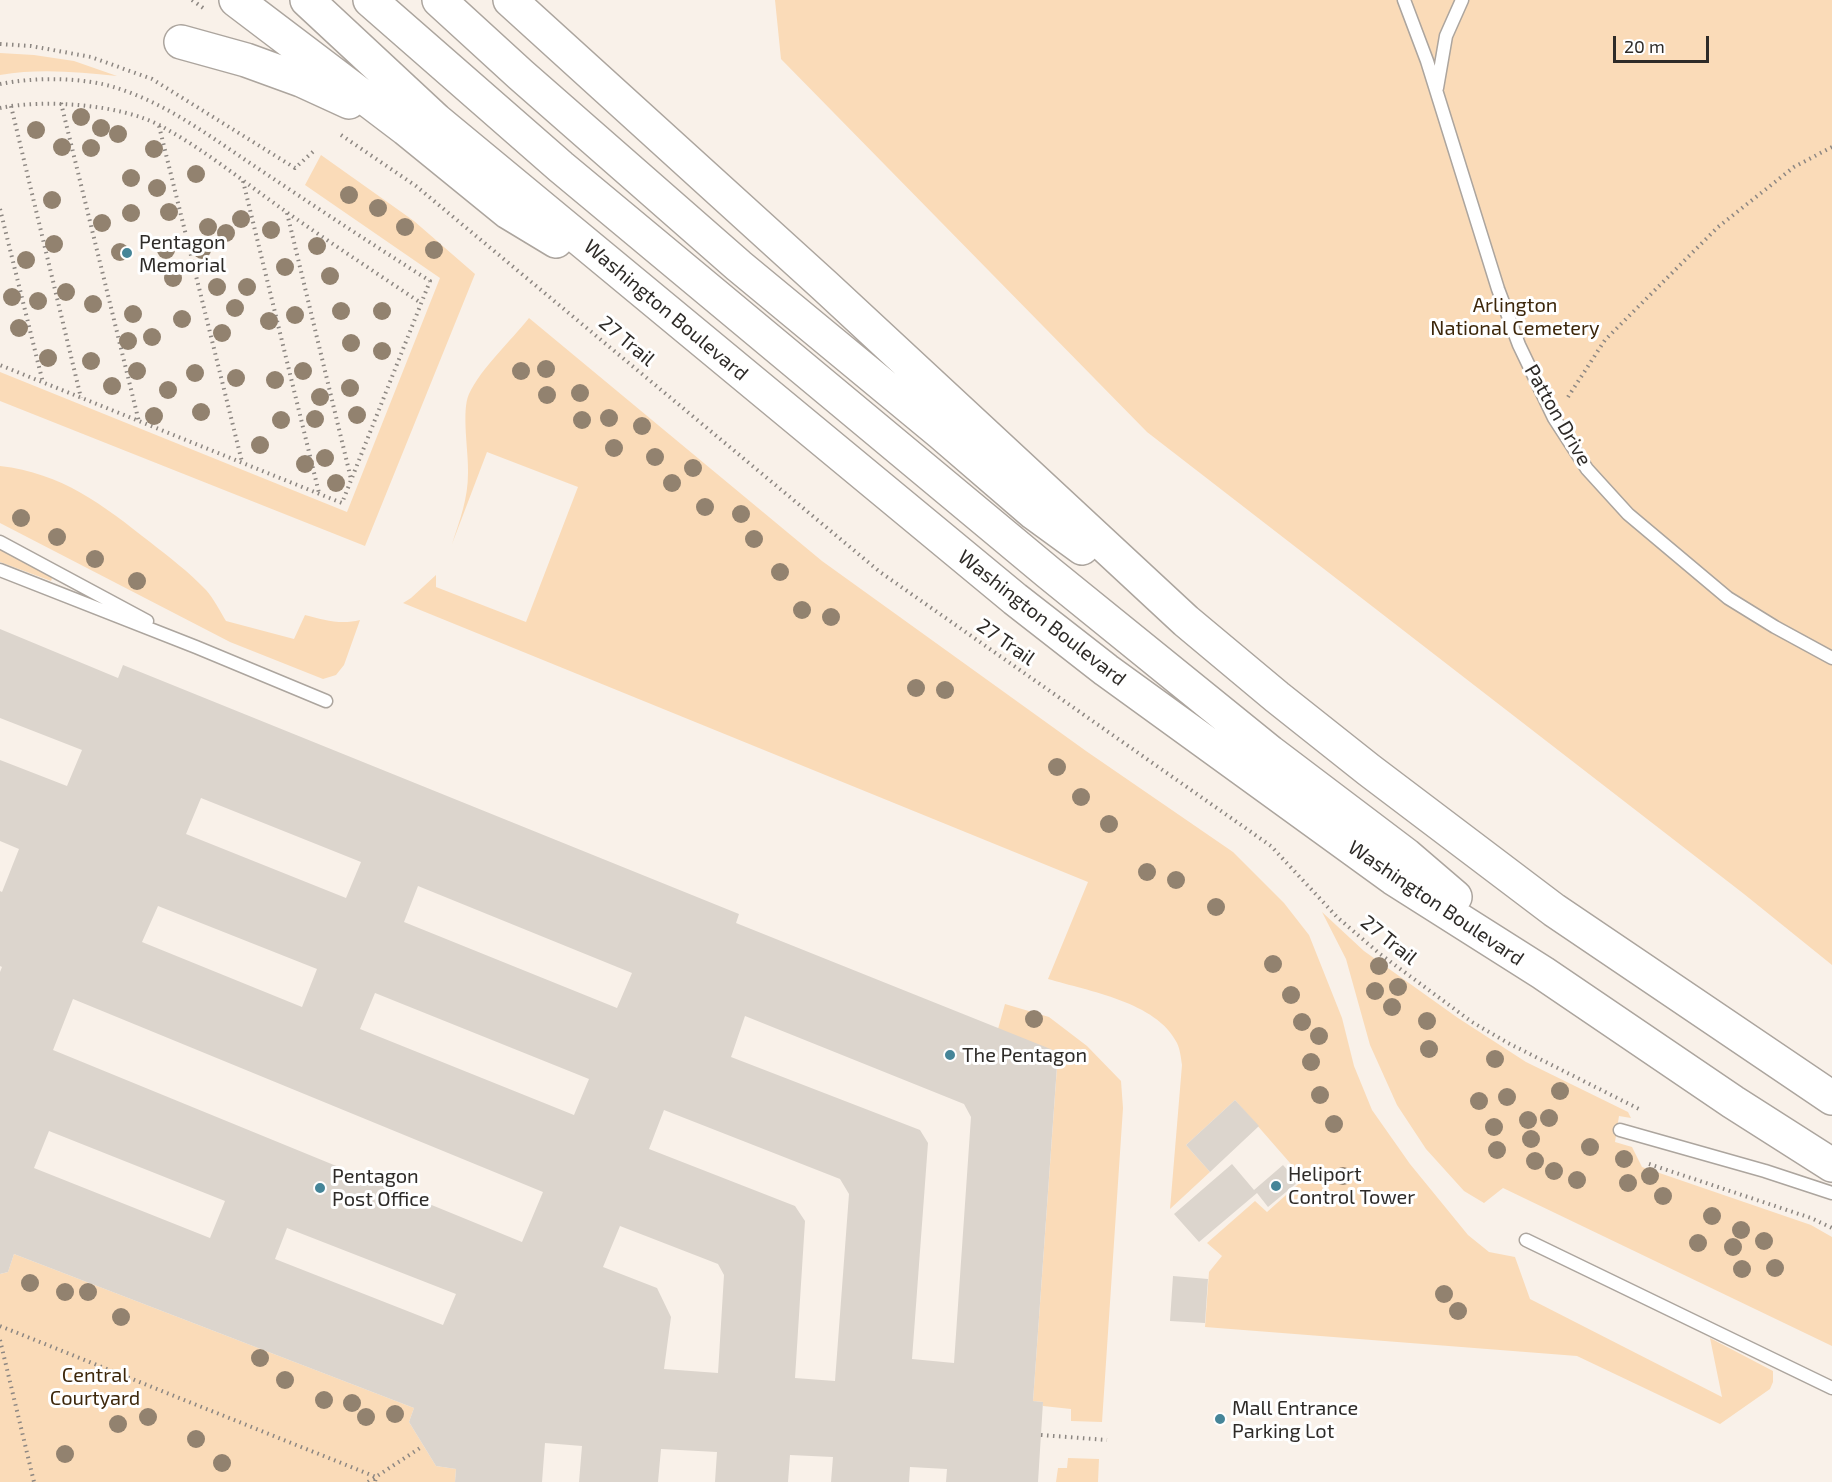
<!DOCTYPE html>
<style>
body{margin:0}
#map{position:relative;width:1832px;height:1482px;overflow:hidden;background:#f9f1e9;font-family:"Exo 2",sans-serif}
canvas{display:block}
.scale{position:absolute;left:1613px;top:36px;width:96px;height:27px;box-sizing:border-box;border:3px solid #2e2b28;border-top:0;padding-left:8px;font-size:18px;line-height:21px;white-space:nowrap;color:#2e2b28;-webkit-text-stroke:4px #fff;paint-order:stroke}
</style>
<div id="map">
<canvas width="1832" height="1482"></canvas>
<div class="scale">20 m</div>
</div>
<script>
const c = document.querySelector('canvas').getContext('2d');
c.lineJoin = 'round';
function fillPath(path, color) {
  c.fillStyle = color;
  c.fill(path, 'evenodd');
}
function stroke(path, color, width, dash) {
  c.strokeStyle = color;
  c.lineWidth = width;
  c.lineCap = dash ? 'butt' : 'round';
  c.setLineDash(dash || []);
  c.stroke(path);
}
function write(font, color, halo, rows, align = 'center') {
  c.font = font + ' "Exo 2",sans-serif';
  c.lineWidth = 6;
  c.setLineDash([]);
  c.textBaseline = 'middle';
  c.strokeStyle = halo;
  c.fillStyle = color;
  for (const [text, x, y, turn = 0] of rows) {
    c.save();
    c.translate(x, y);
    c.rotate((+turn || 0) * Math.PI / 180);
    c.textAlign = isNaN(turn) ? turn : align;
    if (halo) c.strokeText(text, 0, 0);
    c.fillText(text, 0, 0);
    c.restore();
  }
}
fillPath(new Path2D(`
 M775,0H1832V965L1744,894L1147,432L781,59Z
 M0,53L34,55L74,61L117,76C78,72 40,68 0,75Z
 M321,155L414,221L475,274L365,546L0,401V372L347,512L440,278L305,185Z
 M529,318L822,561L1086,751L1233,852L1284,903L1309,935L1342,1018L1354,1066L1372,1110L1410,1164L1468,1235L1489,1252L1515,1257L1530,1299L1722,1397L1710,1338L1773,1371V1382L1770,1389L1720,1424L1577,1356L1205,1327L1209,1272L1222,1256L1207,1243L1255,1201L1267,1212L1304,1179L1235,1100L1186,1145L1210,1172L1170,1209L1182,1065C1181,1058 1180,1049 1177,1043C1157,1002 1088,991 1048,979L1088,882L403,603L411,598L436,575V587L526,622L578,487L487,452L452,544C460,519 468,499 468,473C469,454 461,411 469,394C482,367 510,342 529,318Z
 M0,466C62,473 103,505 150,542C169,557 189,572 206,590C214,599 220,611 226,621L294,639L305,615C323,620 341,625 360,620L344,665L336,675L323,679L230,642L0,523Z
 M0,548L53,576L51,581L0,562Z
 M1322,912L1364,951L1458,1018L1526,1062L1628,1112L1631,1118L1619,1116L1615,1142L1632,1147L1642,1167L1811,1225L1832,1237V1346L1503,1188L1484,1203L1464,1191L1426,1149L1397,1105L1370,1045L1346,959Z
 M1005,1004L1049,1017L1087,1046L1121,1081L1123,1108L1102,1422L1071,1421V1409L1043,1406V1402L1033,1401L1058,1053L998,1029Z
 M14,1254L414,1408L409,1422L436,1466L456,1469L455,1482H0V1274L8,1272Z
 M1068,1458L1099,1459L1098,1482H1056L1058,1468H1067Z`), '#fadbb8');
fillPath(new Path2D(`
 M0,629L118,678L123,665L739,914L736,923L1058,1052L1033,1401L1043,1402L1038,1482H946L947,1469L910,1467L909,1482H831L833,1457L790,1455L788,1482H715L717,1452L661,1449L658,1482H579L582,1446L545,1443L542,1482H455L456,1469L436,1466L409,1422L414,1408L14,1254L8,1272L0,1274V972L2,967L0,966V891L2,892L19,849L0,841V760L67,786L82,750L0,718ZM201,798L361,862L346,898L186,834ZM418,886L632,973L617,1008L404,922ZM158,906L317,969L302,1007L142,942ZM375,993L589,1079L574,1115L360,1029ZM73,999L543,1192L522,1242L53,1050ZM745,1016L964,1104L971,1117L954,1363L912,1359L928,1143L920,1130L731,1057ZM664,1110L840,1179L849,1194L835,1381L795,1378L805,1221L795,1206L649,1149ZM49,1131L225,1201L210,1238L34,1168ZM620,1226L718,1264L724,1275L718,1373L664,1369L671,1317L657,1288L603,1267ZM287,1228L456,1294L443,1325L275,1259Z
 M1235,1100L1259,1126L1210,1172L1186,1145Z
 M1232,1164L1254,1190L1283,1165L1298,1182L1268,1207L1257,1193L1199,1242L1174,1214Z
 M1173,1276L1208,1279L1205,1323L1170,1321Z`), '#dcd5cd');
const service = new Path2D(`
 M1404,0L1427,61L1498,289L1519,345L1554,418L1587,469L1628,514L1728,598L1775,627L1832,658
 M1437,88L1446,36L1462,0
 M0,542L147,621
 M0,570L196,647L326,701
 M1620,1130L1765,1171L1832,1193
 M1526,1240L1832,1388`);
const motorway = new Path2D(`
 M236,0L406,129L508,212L556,241
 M307,0L436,120L1015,599L1106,670L1393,878L1543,973L1733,1102L1832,1165
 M370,0L561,167L1049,573L1270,752L1406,855L1455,897
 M439,0L521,75L739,266L941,433L1034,513L1082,548
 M510,0L825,286L1186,621L1277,697L1369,770L1554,910L1832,1098
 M181,42L246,60L301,80L349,102`);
stroke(service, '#aca59e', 15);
stroke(motorway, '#aca59e', 36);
stroke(new Path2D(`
 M192,0L206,10
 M0,44L31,46L91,57L152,79L295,168L315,150
 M0,84C34,77 84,77 117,88C164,103 204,132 244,159C305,200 367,241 430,281L342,503L0,365
 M61,103L139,422
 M11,106L81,398
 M0,108C44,99 121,104 161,126C205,150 244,182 285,211C329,242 375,272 421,303
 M159,126L242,462
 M341,135L416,186L880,572L1271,846L1337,917L1380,954L1472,1022L1508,1043L1641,1110
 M243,181L319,493
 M0,209L43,383
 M287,213L351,479
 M1568,397L1605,340L1718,227L1794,167L1832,147
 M1649,1164L1811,1218L1832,1228
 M0,1326L376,1477L375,1482
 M0,1340L34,1482
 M1041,1435L1107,1440
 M368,1482L423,1446`), '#8d8782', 4, [1.5, 4.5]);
stroke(service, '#fff', 12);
stroke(motorway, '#fff', 33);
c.fillStyle = '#92826f';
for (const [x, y] of [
 [81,117],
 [101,128],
 [36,130],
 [118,134],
 [62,147],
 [91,148],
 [154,149],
 [196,174],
 [131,178],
 [157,188],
 [349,195],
 [52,200],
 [378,208],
 [169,212],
 [131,213],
 [241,219],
 [102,223],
 [208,227],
 [405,227],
 [271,230],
 [226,233],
 [54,244],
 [317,246],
 [166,250],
 [202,250],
 [434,250],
 [120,252],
 [26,260],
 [285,267],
 [330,276],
 [173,278],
 [217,287],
 [247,287],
 [66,292],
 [12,297],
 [38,301],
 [93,304],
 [235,308],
 [341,311],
 [382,311],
 [133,314],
 [295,315],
 [182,319],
 [269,321],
 [19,328],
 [222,333],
 [152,337],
 [128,341],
 [351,343],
 [382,351],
 [48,358],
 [91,361],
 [546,369],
 [137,371],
 [303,371],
 [521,371],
 [195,373],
 [236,378],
 [275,380],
 [112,386],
 [350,388],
 [168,390],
 [580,393],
 [547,395],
 [320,397],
 [201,412],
 [357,415],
 [154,416],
 [609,418],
 [315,419],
 [281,420],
 [582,420],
 [642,426],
 [260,445],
 [614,448],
 [655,457],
 [325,458],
 [305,464],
 [693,468],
 [336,483],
 [672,483],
 [705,507],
 [741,514],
 [21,518],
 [57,537],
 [754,539],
 [95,559],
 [780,572],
 [137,581],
 [802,610],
 [831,617],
 [916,688],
 [945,690],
 [1057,767],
 [1081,797],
 [1109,824],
 [1147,872],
 [1176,880],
 [1216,907],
 [1273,964],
 [1379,966],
 [1398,987],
 [1375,991],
 [1291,995],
 [1392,1007],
 [1034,1019],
 [1427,1021],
 [1302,1022],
 [1319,1036],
 [1429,1049],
 [1495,1059],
 [1311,1062],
 [1560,1091],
 [1320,1095],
 [1507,1097],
 [1479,1101],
 [1549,1118],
 [1528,1120],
 [1334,1124],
 [1494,1127],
 [1531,1139],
 [1590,1147],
 [1497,1150],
 [1624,1159],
 [1535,1161],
 [1554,1171],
 [1343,1176],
 [1650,1176],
 [1577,1180],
 [1628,1183],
 [1663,1196],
 [1712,1216],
 [1741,1230],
 [1764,1241],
 [1698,1243],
 [1733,1247],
 [1775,1268],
 [1742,1269],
 [30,1283],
 [65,1292],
 [88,1292],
 [1444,1294],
 [1458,1311],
 [121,1317],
 [260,1358],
 [285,1380],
 [324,1400],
 [352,1403],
 [395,1414],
 [148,1417],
 [366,1417],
 [118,1424],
 [196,1439],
 [65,1454],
 [222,1463]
]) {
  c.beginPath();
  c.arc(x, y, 9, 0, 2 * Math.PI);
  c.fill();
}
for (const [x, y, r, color] of [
 [127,253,6,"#458598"],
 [950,1055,6,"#458598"],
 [1276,1186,6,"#458598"],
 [320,1188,6,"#458598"],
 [1220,1419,6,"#458598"]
]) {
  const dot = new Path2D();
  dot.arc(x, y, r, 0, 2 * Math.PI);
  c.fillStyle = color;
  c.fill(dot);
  stroke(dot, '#fff', 2);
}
write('20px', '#2e2b28', '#fff', [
 ["Pentagon",139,242],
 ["Memorial",139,265],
 ["The Pentagon",962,1055],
 ["Heliport",1288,1174],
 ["Control Tower",1288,1197],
 ["Pentagon",332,1176],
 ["Post Office",332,1199],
 ["Mall Entrance",1232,1408],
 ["Parking Lot",1232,1431]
], 'left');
write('20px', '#3d270b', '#fff', [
 ["Arlington",1515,305],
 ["National Cemetery",1515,328],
 ["Central",95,1375],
 ["Courtyard",95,1398]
]);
write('20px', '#2e2b28', '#fff', [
 ["Washington Boulevard",666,310,40],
 ["27 Trail",627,341,40],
 ["Patton Drive",1558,415,60],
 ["Washington Boulevard",1042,618,38],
 ["27 Trail",1006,642,35],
 ["Washington Boulevard",1436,903,34],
 ["27 Trail",1389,940,39]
]);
</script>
